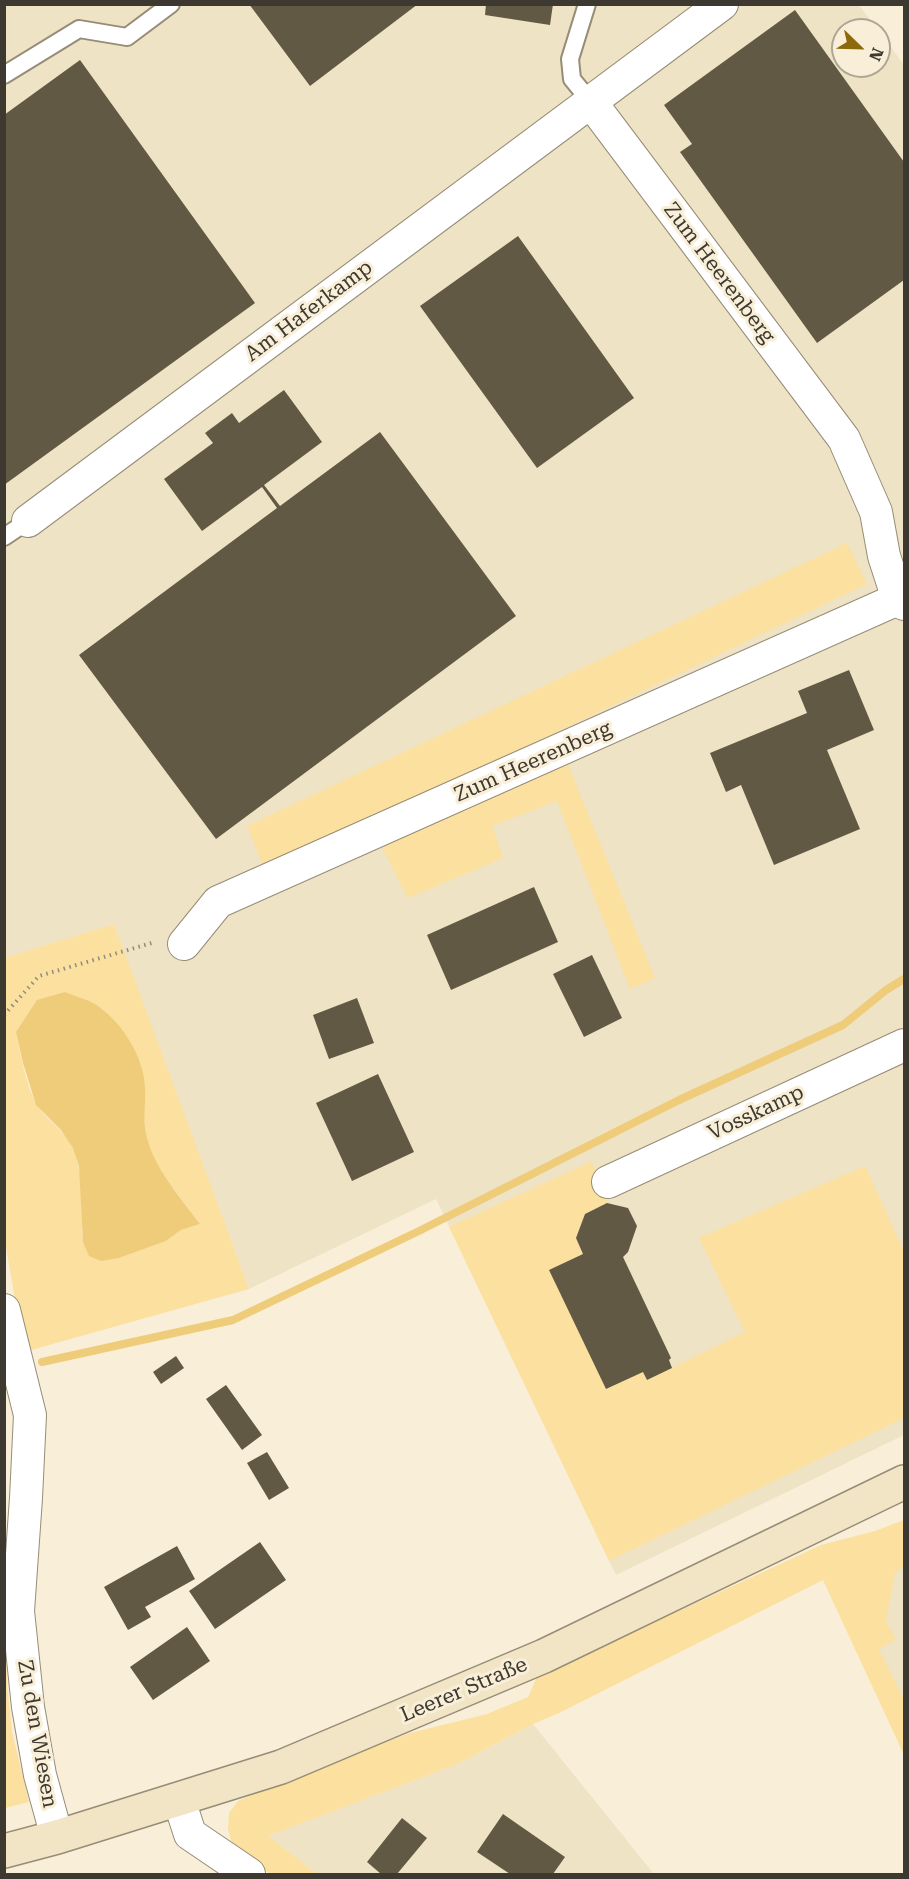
<!DOCTYPE html>
<meta charset="utf-8">
<style>
body{margin:0}
#map{position:relative;width:909px;height:1879px;overflow:hidden;background:#f9efd8;font-family:"Roboto Serif",serif}
canvas{display:block}
.frame{position:absolute;inset:0;border:6px solid #3d3930;pointer-events:none}
.north{position:absolute;left:831px;top:18px;width:60px;height:60px;box-sizing:border-box;background:#f9efd8;border:2px solid #aea695;border-radius:50%;rotate:113deg;font-size:16px;font-weight:700;line-height:24px;text-align:center;color:#3d3930}
.north::after{content:'';display:block;margin:auto;width:21px;height:27px;background:#8a6a0a;clip-path:polygon(50% 0,100% 100%,50% 72%,0 100%)}
</style>
<div id="map">
<canvas width="909" height="1879"></canvas>
<div class="frame"></div>
<div class="north">N</div>
</div>
<script>
const c = document.querySelector('canvas').getContext('2d');
c.lineJoin = 'round';
function fillPath(path, color) {
  c.fillStyle = color;
  c.fill(path, 'evenodd');
}
function stroke(path, color, width, dash) {
  c.strokeStyle = color;
  c.lineWidth = width;
  c.lineCap = dash ? 'butt' : 'round';
  c.setLineDash(dash || []);
  c.stroke(path);
}
function write(font, color, halo, rows, align = 'center') {
  c.font = font + ' "Roboto Serif",serif';
  c.lineWidth = 6;
  c.setLineDash([]);
  c.textBaseline = 'middle';
  c.strokeStyle = halo;
  c.fillStyle = color;
  for (const [text, x, y, turn = 0] of rows) {
    c.save();
    c.translate(x, y);
    c.rotate((+turn || 0) * Math.PI / 180);
    c.textAlign = isNaN(turn) ? turn : align;
    if (halo) c.strokeText(text, 0, 0);
    c.fillText(text, 0, 0);
    c.restore();
  }
}
fillPath(new Path2D(`
 M5,5H859L878,30H843V66H879V31L904,65V1435L616,1575L436,1199L249,1289L149,1023L114,924L5,958Z
 M904,1545V1716L837,1577Z
 M533,1724L654,1874H317L267,1836L457,1764Z`), '#efe3c5');
fillPath(new Path2D(`
 M847,543L867,584L265,871L247,826Z
 M567,762L655,978L630,989L557,801L492,826L503,858L408,898L381,845Z
 M114,924L249,1289L24,1352L5,1241L4,958ZM16,1032L145,1086C144,1104 143,1120 146,1137C152,1164 183,1201 200,1224L181,1230L166,1241L119,1258L83,1242C81,1213 84,1176 74,1150C66,1130 44,1119 36,1103C26,1085 20,1052 16,1032Z
 M592,1161L607,1203L585,1214L576,1238L583,1254L550,1270L606,1389L643,1372L647,1380L745,1332L699,1238L865,1166L904,1251V1418L609,1561L449,1227Z
 M904,1520V1566L895,1572L886,1622L896,1639L879,1649L904,1700V1755L823,1580L559,1713L533,1724L457,1764L268,1836L317,1874H271L250,1862L233,1848L228,1829L229,1813L238,1801L277,1784L410,1733L487,1714L528,1697L537,1677L821,1545L875,1531Z
 M4,1645H6L7,1685L12,1732L29,1802L5,1808Z`), '#fbe09f');
fillPath(new Path2D(`
 M65,992C74,996 86,999 95,1004C121,1021 144,1056 145,1088C146,1105 142,1120 147,1138C154,1167 182,1200 200,1224L181,1230L166,1241L119,1258L101,1261L89,1256L83,1242L79,1166L73,1148L61,1130L36,1105L23,1063L16,1032L37,1000Z`), '#efcc7a');
stroke(new Path2D(`
 M42,1362L233,1320L419,1231L679,1100L843,1025L886,990L904,979`), '#efcc7a', 8);
fillPath(new Path2D(`
 M249,4H418L310,86Z
 M486,4H553L550,25L485,15Z
 M795,10L904,162V280L817,343L680,152L692,144L664,105Z
 M80,60L255,303L4,485V115Z
 M518,236L634,398L537,468L420,306Z
 M284,390L322,442L264,485L280,506L380,432L516,616L216,839L79,655L277,508L262,487L202,531L164,479L213,443L205,433L232,413L239,423Z
 M849,670L874,730L827,750L860,829L774,865L741,785L726,792L710,753L807,713L798,691Z
 M534,887L558,942L451,990L427,935Z
 M592,955L622,1018L584,1037L553,974Z
 M357,998L374,1043L329,1059L313,1015Z
 M378,1074L414,1152L352,1181L316,1103Z
 M607,1203L628,1208L637,1226L628,1252L623,1257L671,1358L669,1360L672,1368L647,1380L643,1372L606,1389L549,1270L583,1254L576,1238L585,1214Z
 M176,1356L184,1368L161,1384L153,1372Z
 M226,1385L262,1435L242,1450L206,1399Z
 M267,1452L289,1488L269,1500L247,1463Z
 M260,1542L286,1580L215,1629L189,1591Z
 M177,1546L195,1579L145,1607L151,1617L128,1630L104,1587Z
 M187,1627L210,1661L153,1700L130,1667Z
 M503,1814L565,1857L553,1874H510L477,1852Z
 M402,1818L427,1838L397,1874H381L367,1862Z`), '#625945');
const service = new Path2D(`
 M587,4L570,59L572,79L590,101
 M4,75L79,29L127,37L171,4
 M4,537L28,521`);
const minor = new Path2D(`
 M590,101L844,439L876,512L884,556L898,599L904,604
 M28,521L722,4
 M184,944L218,902L898,599
 M608,1182L904,1045
 M4,1310L30,1415L26,1498L18,1611L28,1707L40,1775L57,1837
 M179,1800L190,1834L249,1874`);
const secondary = new Path2D(`
 M4,1851L57,1837L281,1767L544,1656L904,1482`);
stroke(service, '#968c77', 20);
stroke(minor, '#968c77', 34);
stroke(secondary, '#968c77', 36);
stroke(new Path2D(`
 M4,1015L39,976L155,942`), '#928c7c', 4, [1.5, 4.5]);
stroke(service, '#fff', 16);
stroke(minor, '#fff', 32);
stroke(secondary, '#f1e5c5', 33);
write('21px', '#3d3930', '#f9efd8', [
 ["Zum Heerenberg",719,273,53],
 ["Am Haferkamp",309,311,-37],
 ["Zum Heerenberg",533,762,-24],
 ["Vosskamp",756,1113,-25],
 ["Leerer Straße",464,1690,-23],
 ["Zu den Wiesen",37,1734,80]
]);
</script>
